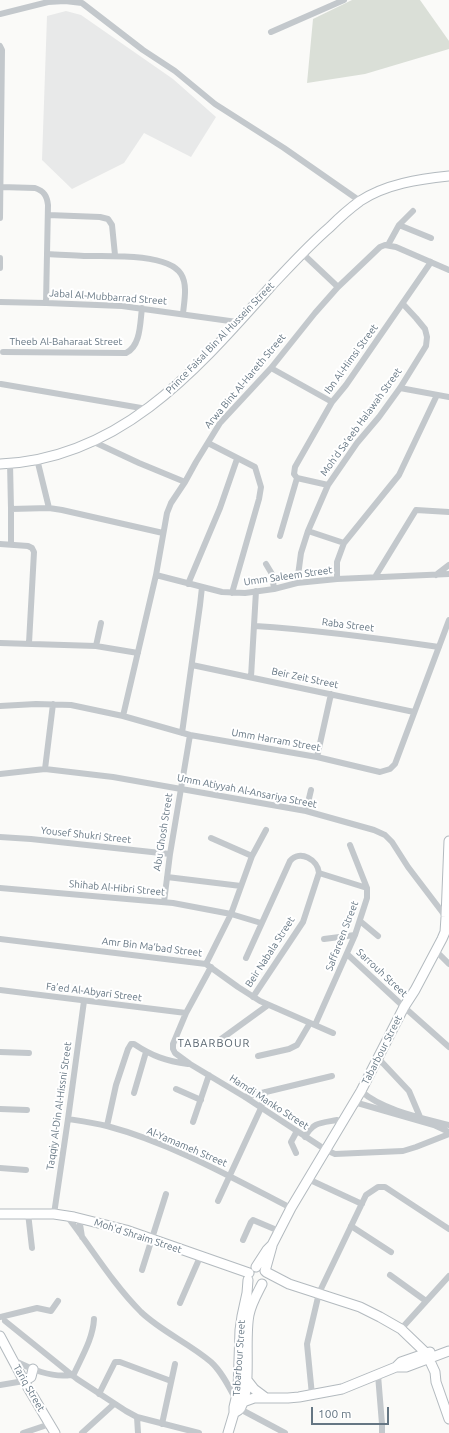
<!DOCTYPE html>
<meta charset="utf-8">
<style>
body{margin:0}
#map{position:relative;width:449px;height:1433px;overflow:hidden;background:#fafaf8;font-family:Ubuntu,sans-serif}
canvas{display:block}
.scale{position:absolute;left:311px;top:1407px;width:78px;height:18px;box-sizing:border-box;border:2px solid #657683;border-top:0;padding-left:5px;font-size:12px;line-height:14px;white-space:nowrap;color:#657683;-webkit-text-stroke:3px #fff;paint-order:stroke}
</style>
<div id="map">
<canvas width="449" height="1433"></canvas>
<div class="scale">100 m</div>
</div>
<script>
const c = document.querySelector('canvas').getContext('2d');
c.lineJoin = 'round';
function fillPath(path, color) {
  c.fillStyle = color;
  c.fill(path, 'evenodd');
}
function stroke(path, color, width, dash) {
  c.strokeStyle = color;
  c.lineWidth = width;
  c.lineCap = dash ? 'butt' : 'round';
  c.setLineDash(dash || []);
  c.stroke(path);
}
function write(font, color, halo, rows, align = 'center') {
  c.font = font + ' Ubuntu,sans-serif';
  c.lineWidth = 4;
  c.setLineDash([]);
  c.textBaseline = 'middle';
  c.strokeStyle = halo;
  c.fillStyle = color;
  for (const [text, x, y, turn = 0] of rows) {
    c.save();
    c.translate(x, y);
    c.rotate((+turn || 0) * Math.PI / 180);
    c.textAlign = isNaN(turn) ? turn : align;
    if (halo) c.strokeText(text, 0, 0);
    c.fillText(text, 0, 0);
    c.restore();
  }
}
fillPath(new Path2D(`
 M66,11L81,15L173,79L216,117L191,157L144,133L124,163L72,189L42,160L47,16Z`), '#e8e9e9');
fillPath(new Path2D(`
 M352,0H420L449,41V49L365,74L307,83L313,19Z`), '#dadfd7');
const secondary = new Path2D(`
 M0,464C121,459 198,368 272,285C291,265 309,245 330,227C339,218 349,209 360,201C386,184 419,179 449,176
 M0,1214H54L74,1217L126,1230L249,1273
 M256,1267L267,1250L272,1245L291,1208L361,1091L404,1007L415,990L442,939L445,932L446,917L449,841
 M265,1271L272,1246
 M266,1272L289,1284L360,1307L380,1317L401,1329L426,1353L429,1359L435,1372L436,1382L449,1419
 M0,1336L24,1381L55,1433
 M396,1367L401,1362L430,1352
 M247,1380L254,1389L266,1398
 M24,1381L31,1377L33,1369
 M243,1402L254,1398H288L299,1397L342,1389L396,1367H406L449,1351
 M234,1413C237,1411 240,1410 241,1407C252,1389 244,1339 249,1315C251,1304 257,1294 262,1284
 M228,1433L234,1413V1407L238,1390L240,1330L242,1316L247,1293L248,1280`);
stroke(secondary, '#b3babf', 11);
stroke(new Path2D(`
 M0,14L48,2L65,1L82,3L143,50L175,71L215,104L284,148L360,201
 M271,32L344,0
 M0,46L2,50L0,218
 M1,187L35,188C44,191 47,196 48,205L46,303
 M48,215L100,217L108,219L112,225L115,255
 M399,225L431,238
 M388,245L399,225L413,211
 M302,253L338,287
 M47,254C60,255 72,255 84,256C107,256 168,253 181,274C188,285 184,302 183,314
 M0,258V268
 M0,302L46,303L122,306L237,322
 M3,352L126,353C141,346 140,322 142,308
 M271,368L332,402
 M1,384L147,409
 M400,388L449,397
 M94,442L139,463L185,482
 M208,443L255,467L261,487L259,499L232,593
 M37,459L49,508
 M10,463L11,509
 M328,485L297,478L294,474L295,467L332,402L346,385L431,262
 M308,531L344,543
 M280,536L297,478
 M0,544L28,546L32,548L34,552L29,643
 M11,544V509L49,508L62,510L163,533
 M266,564L272,574L274,589
 M156,575L222,592L245,593L274,589L297,583L337,579L449,574
 M436,575L449,565
 M375,577L416,510L449,512
 M337,579V562L344,543L399,475L437,395
 M297,583L301,553L308,531L328,485L357,443L379,417L400,388L426,346L427,337L425,329L416,318L403,304
 M188,584L220,508L237,459
 M255,626C316,630 377,638 439,647
 M0,643L96,646L138,653
 M96,646L101,623
 M192,665L414,712
 M251,677L256,591
 M0,706L36,704L71,705L123,716L190,735L317,757L380,772L390,769L395,764L449,620
 M123,716L156,575L167,513L171,503L185,482L196,462L220,423L271,368L315,313L338,287L380,247L385,245L396,247L449,270
 M182,733L200,605L202,587
 M317,757L331,694
 M45,769L53,704
 M0,774L45,769L113,777L306,811L374,830L385,835L392,842L408,867L446,917
 M306,811L311,790
 M0,837L31,839L170,854
 M211,838L252,856
 M319,873L367,888
 M167,877L241,886
 M0,888L173,903L231,914L261,923
 M164,902L170,854L190,735
 M360,921L378,936
 M0,939L206,964L238,987L260,1001L333,1033
 M324,939L355,935
 M436,951L449,964
 M347,954L404,1007L449,1047
 M246,958L290,861C300,849 318,860 319,873L303,922L253,997
 M206,964L231,914L252,856L266,830
 M211,967L186,1013L173,1044V1049L175,1053L190,1064L245,1097L326,1150L335,1154L403,1151L416,1147L449,1134
 M0,990L186,1013
 M315,1025L355,935L367,898V888L350,845
 M217,1042L268,1005
 M0,1052L29,1053
 M258,1056L289,1049L297,1045L310,1023
 M378,1058L409,1091L420,1117
 M176,1089L201,1100
 M361,1091C382,1110 422,1118 449,1125
 M134,1093L146,1052
 M245,1097L332,1076
 M354,1102L434,1125L449,1132
 M0,1109L27,1110
 M68,1119C81,1121 95,1123 107,1126C171,1143 233,1178 291,1208
 M193,1122L209,1075
 M107,1126L116,1085L128,1049L131,1044H134C152,1056 166,1061 188,1064
 M305,1137C313,1122 321,1123 337,1120
 M296,1153L291,1142L297,1131
 M0,1168L26,1170
 M308,1179L362,1204
 M218,1201L261,1108L265,1092
 M28,1213L32,1248
 M54,1214L68,1119L84,1001
 M66,1215C91,1247 112,1283 141,1312C162,1332 189,1343 211,1362C222,1372 229,1387 236,1400
 M79,1218L82,1237
 M351,1226L391,1252
 M243,1240L251,1222L253,1220L279,1231
 M142,1270L166,1194
 M390,1275L426,1301
 M180,1303L200,1257
 M0,1317L37,1308L51,1311L58,1301
 M5,1321L77,1379L126,1411L137,1417L199,1433
 M401,1329L449,1276
 M13,1360C31,1369 51,1378 71,1375
 M378,1375L382,1424V1433
 M73,1376C81,1358 93,1339 94,1319
 M0,1385L24,1381
 M99,1394L115,1362H120L171,1381
 M312,1395L307,1344L319,1293L366,1195L378,1187H385L449,1229
 M237,1408L240,1409L285,1433
 M137,1417L138,1433
 M162,1424L175,1364
 M23,1433L50,1424
 M82,1433L114,1404`), '#c3c8cc', 6);
stroke(secondary, '#fff', 9);
write('10px', '#657683', '#fff', [
 ["Jabal Al-Mubbarrad Street",108,297,4],
 ["Prince Faisal Bin Al Hussein Street",220,338,-46],
 ["Theeb Al-Baharaat Street",66,342],
 ["Ibn Al-Himsi Street",351,359,-54],
 ["Arwa Bint Al-Hareth Street",245,381,-50],
 ["Moh’d Sa’eeb Halawah Street",361,422,-54],
 ["Umm Saleem Street",288,576,-8],
 ["Raba Street",348,625,7],
 ["Beir Zeit Street",305,678,12],
 ["Umm Harram Street",276,740,10],
 ["Umm Atiyyah Al-Ansariya Street",247,791,11],
 ["Abu Ghosh Street",163,832,-81],
 ["Yousef Shukri Street",86,835,6],
 ["Shihab Al-Hibri Street",117,888,5],
 ["Saffareen Street",342,936,-69],
 ["Amr Bin Ma’bad Street",152,947,7],
 ["Beir Nabala Street",270,952,-57],
 ["Sarrouh Street",382,973,43],
 ["Fa’ed Al-Abyari Street",94,992,7],
 ["Tabarbour Street",382,1050,-63],
 ["Hamdi Manko Street",269,1102,33],
 ["Taqqiy Al-Din Al-Hissni Street",59,1106,-82],
 ["Al-Yamameh Street",187,1147,23],
 ["Moh'd Shraim Street",138,1236,18],
 ["Tabarbour Street",239,1358,-86],
 ["Tariq Street",29,1388,60]
]);
c.letterSpacing = '1px';
write('11px', '#57646e', '#fff', [
 ["TABARBOUR",214,1043]
]);
c.letterSpacing = '0px';
</script>
